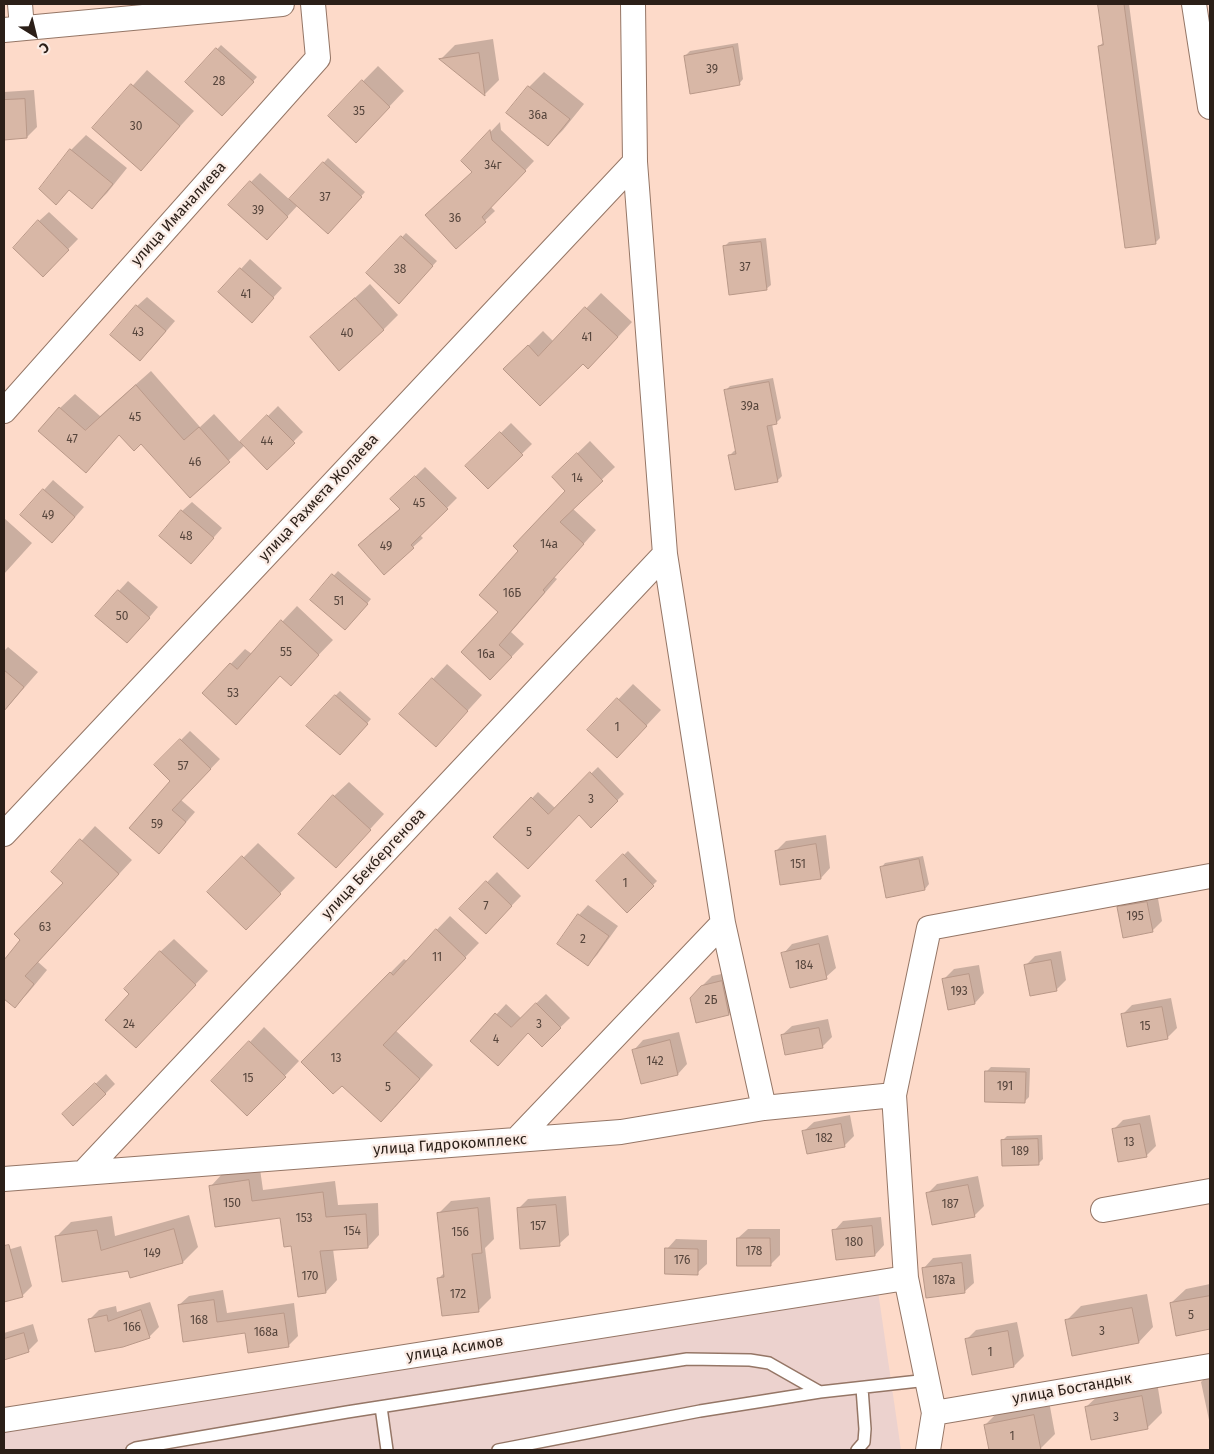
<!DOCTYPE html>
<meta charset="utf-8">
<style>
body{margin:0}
#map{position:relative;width:1214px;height:1454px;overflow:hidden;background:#fddac9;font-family:"Fira Sans",sans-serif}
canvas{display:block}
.frame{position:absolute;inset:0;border:5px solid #2b1f18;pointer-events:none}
.north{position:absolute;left:10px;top:10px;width:50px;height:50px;-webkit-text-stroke:4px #fbece5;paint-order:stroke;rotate:144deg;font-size:14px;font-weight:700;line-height:20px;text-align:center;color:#2b1f18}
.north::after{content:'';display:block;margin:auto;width:18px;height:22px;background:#2b1f18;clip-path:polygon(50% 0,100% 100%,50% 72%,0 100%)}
</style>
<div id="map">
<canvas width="1214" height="1454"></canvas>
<div class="frame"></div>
<div class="north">С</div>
</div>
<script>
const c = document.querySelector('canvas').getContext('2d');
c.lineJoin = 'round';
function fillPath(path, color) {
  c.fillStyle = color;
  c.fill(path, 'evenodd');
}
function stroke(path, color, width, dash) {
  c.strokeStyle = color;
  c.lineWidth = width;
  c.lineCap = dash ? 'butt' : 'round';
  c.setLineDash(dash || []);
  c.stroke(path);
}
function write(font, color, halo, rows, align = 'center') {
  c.font = font + ' "Fira Sans",sans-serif';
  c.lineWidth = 4.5;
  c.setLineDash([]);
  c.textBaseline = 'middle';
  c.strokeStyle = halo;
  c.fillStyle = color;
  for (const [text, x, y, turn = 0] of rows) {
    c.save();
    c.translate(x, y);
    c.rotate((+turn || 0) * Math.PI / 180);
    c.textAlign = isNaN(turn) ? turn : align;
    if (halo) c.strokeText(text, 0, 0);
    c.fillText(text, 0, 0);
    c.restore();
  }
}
fillPath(new Path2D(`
 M877,1284L901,1450H4V1425Z`), '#ecd2ce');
fillPath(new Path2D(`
 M1099,4H1129L1160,238L1155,243L1099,46L1104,42Z
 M493,39L499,80L485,94L441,59L455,45Z
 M738,43L743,79L739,84L685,56L690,51Z
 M221,45L257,77L222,115L187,82Z
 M378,66L404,91L370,127L329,116Z
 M147,70L194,111L155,154L94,128Z
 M544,72L584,104L563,130L548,145L508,113L529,87Z
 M34,90L37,127L27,137L4,139V92Z
 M500,122L501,130L534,161L491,207L495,211L456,248L474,172L463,161Z
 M86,135L127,168L107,193L92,208L70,189H40L71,150Z
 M328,158L365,192L333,228L298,205L276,229L251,182L260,173L290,200Z
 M49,212L78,239L43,275L39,221Z
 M406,233L437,261L399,302L368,273Z
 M766,238L771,285L766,289L725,246L729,242Z
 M250,259L282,288L261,311L220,292Z
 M370,284L398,315L383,330L311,338Z
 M601,293L632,322L603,353L583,363L505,369L543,331L554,342Z
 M147,297L175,321L150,350L137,306Z
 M151,371L200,427L214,414L241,443L278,406L303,432L267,468L245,445L191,496L142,442L120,434L86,472L60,408L75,394L100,416Z
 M773,378L781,418L776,423L772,424L782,476L777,481L729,456L734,451L736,450L725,391L730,386Z
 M511,423L532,444L488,487L467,466Z
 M590,441L615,467L572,508L596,530L554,577L557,579L511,632L524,644L490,679L500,612L520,551L566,491L553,477Z
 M425,467L457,498L420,535L423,538L413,547L369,535L401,508L392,499Z
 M53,480L84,507L62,532L44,490Z
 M192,502L222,528L200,553L182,511Z
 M4,518L32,543L4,574Z
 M338,571L371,599L350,624L312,600Z
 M128,581L158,607L137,632L97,615Z
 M297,606L333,640L305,669L281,675L250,708L203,693L245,649L252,654Z
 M8,647L38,672L4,711V651Z
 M447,664L482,695L450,730L433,679Z
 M633,684L661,710L632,741L589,730Z
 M340,691L371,719L344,749L335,696Z
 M190,731L220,759L181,800L195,812L168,843L172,780L156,765Z
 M598,767L624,794L591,826L579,814L495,837L538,792L555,808Z
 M349,782L384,814L350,851L334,796Z
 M95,826L132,860L38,962L47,970L28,993L15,1006L4,997V962L65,883L53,872Z
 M826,835L830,868L821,878L776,851L786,841Z
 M258,843L295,878L246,928L209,892Z
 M628,851L657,881L627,911L597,881Z
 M923,856L929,884L925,889L881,868L885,863Z
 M497,872L521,896L486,932L461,909Z
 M1157,893L1162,921L1152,931L1119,908L1128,898Z
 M588,905L618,926L597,955L588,964L579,915Z
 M450,916L479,943L395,1030L433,1065L395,1107L302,1062L404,959L407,961Z
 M828,935L836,968L826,977L783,954L792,944Z
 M174,939L208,971L149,1034L131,994L160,952Z
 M1061,951L1066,980L1056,990L1026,965L1035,956Z
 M979,965L984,993L975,1003L944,979L954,969Z
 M731,972L738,1004L729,1014L702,986L712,976Z
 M546,994L570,1018L542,1045L529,1031L472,1041L506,1004L521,1018Z
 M1171,998L1177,1028L1167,1038L1122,1015L1132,1005Z
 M828,1019L832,1037L822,1047L782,1035L792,1026Z
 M264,1027L299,1061L262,1100L250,1042Z
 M679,1032L687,1064L678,1074L642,1083L634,1050L643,1040Z
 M991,1067L1030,1068L1029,1097L1025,1101L986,1072Z
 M106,1074L115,1084L105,1094L73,1105Z
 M850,1115L854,1136L844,1146L804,1131L814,1122Z
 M1150,1115L1156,1146L1146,1156L1113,1130L1123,1120Z
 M1042,1135L1043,1159L1038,1164L1003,1140L1007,1136Z
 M260,1169L263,1190L335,1181L338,1205L378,1203L379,1235L368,1247L333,1249L337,1280L326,1292L292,1244L281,1217L211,1186L222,1174Z
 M978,1176L984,1206L974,1216L928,1193L937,1184Z
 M566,1196L569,1235L559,1244L518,1209L528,1199Z
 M490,1197L494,1239L485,1248L491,1298L479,1310L439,1278L445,1272L439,1213L451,1201Z
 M189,1215L198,1247L183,1262L130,1277L129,1270L56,1237L71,1222L112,1216L115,1236Z
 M881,1217L884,1245L875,1255L834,1231L843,1221Z
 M748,1229H780V1255L770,1265L738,1238Z
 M676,1239L707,1240V1264L697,1273L667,1249Z
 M21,1246L32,1286L22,1296L4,1301V1251Z
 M971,1254L974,1283L964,1292L924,1268L933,1258Z
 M1210,1284V1328L1177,1334L1171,1303L1186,1289Z
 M223,1290L227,1313L294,1303L298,1336L288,1346L246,1331L184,1340L179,1305L189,1296Z
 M1147,1294L1153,1327L1139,1342L1066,1321L1081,1306Z
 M150,1302L159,1327L149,1337L89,1320L99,1310L116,1306L117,1312Z
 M1017,1322L1024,1356L1014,1366L973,1374L966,1340L976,1330Z
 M33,1324L38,1341L28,1351L4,1358V1333Z
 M1210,1373V1420H1209L1201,1382Z
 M1157,1382L1162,1413L1147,1428L1086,1407L1101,1393Z
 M1049,1401L1055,1434L1040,1449L990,1450L985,1425L1000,1410Z`), '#0003');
const building = new Path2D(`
 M1098,4H1124L1156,244L1125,248L1098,46L1103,45Z
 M733,47L740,85L690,94L684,56Z
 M216,48L254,82L222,116L185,82Z
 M479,53L485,96L439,59Z
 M362,80L390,107L356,143L328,116Z
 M131,84L180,126L141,171L92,128Z
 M528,86L570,119L548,146L506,113Z
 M25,99L27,138L4,140V100Z
 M490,130L492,140L526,171L482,217L486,222L456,249L425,215L472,172L461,161Z
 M70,149L113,184L92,209L69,190L56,205L39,189Z
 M323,162L362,197L328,234L289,199Z
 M250,181L288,217L267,240L228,205Z
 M38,220L69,250L43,277L13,248Z
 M401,236L433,266L399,304L366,273Z
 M761,242L767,290L729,295L723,246Z
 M240,268L274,298L252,323L218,292Z
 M355,298L384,330L339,371L310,337Z
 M136,305L166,331L140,361L110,335Z
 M585,307L618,337L588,369L583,364L540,406L503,369L528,345L538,356Z
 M769,382L777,424L767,426L778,482L735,490L728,455L736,454L724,390Z
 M136,385L184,440L199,427L230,462L190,498L141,444L134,451L119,435L86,473L38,431L59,407L85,430Z
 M267,415L295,443L267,470L240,442Z
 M500,432L523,455L488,489L465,466Z
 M577,453L603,481L560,522L584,544L543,590L545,592L499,645L512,657L490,680L461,652L498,612L479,595L518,551L513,546L565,491L552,477Z
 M415,476L448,509L411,545L414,548L384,575L358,545L400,509L390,499Z
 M43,489L75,517L52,543L20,515Z
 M181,510L214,538L191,564L159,536Z
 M332,574L368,604L345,630L310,600Z
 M118,590L150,618L127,643L95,616Z
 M281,620L319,655L291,686L280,676L236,725L202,693L230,663L237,669Z
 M4,670L24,687L4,711Z
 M432,678L468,711L436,747L399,714Z
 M335,695L368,724L340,755L306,726Z
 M617,698L647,726L617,758L587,730Z
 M180,739L211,769L172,810L186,822L159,854L129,828L170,781L154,765Z
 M590,772L618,801L591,828L579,815L528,869L493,837L531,797L548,814Z
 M333,795L371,830L336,868L298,834Z
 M80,839L119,874L25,976L34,984L15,1008L4,999V960L20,940L14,934L63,883L51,872Z
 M816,844L821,879L780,885L775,851Z
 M623,854L654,886L627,913L596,881Z
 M242,856L281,894L246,930L207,892Z
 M919,859L925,890L886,898L880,867Z
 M486,881L512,906L486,934L459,909Z
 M1147,902L1153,932L1123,938L1117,907Z
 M578,914L609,936L588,966L557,944Z
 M436,929L466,958L383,1045L420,1079L381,1122L342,1086L333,1094L301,1062L390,972L393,975Z
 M819,944L827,979L790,988L781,953Z
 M160,951L196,985L136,1048L105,1020L129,994L124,989Z
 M1051,960L1057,991L1030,996L1024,965Z
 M969,974L975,1004L948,1010L942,979Z
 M722,981L729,1015L696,1023L690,998L701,986Z
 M536,1003L561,1028L542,1047L528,1033L498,1066L470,1041L495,1013L511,1027Z
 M1162,1007L1168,1039L1127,1047L1121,1014Z
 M819,1028L823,1048L785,1055L781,1035Z
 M670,1040L678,1075L641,1084L632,1050Z
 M249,1041L286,1077L247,1116L211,1081Z
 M985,1071L1026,1072L1025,1103L985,1102Z
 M95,1083L106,1094L73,1126L62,1114Z
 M841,1124L845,1147L807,1154L802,1131Z
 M1140,1124L1147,1157L1118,1162L1112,1129Z
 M1038,1139L1039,1165L1002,1166L1001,1140Z
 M249,1180L252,1201L323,1192L326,1217L366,1214L368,1248L320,1251L326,1293L298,1297L291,1246L284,1247L280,1218L215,1227L209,1186Z
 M968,1185L975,1217L932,1225L926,1193Z
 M556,1205L560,1246L520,1249L517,1208Z
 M478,1208L482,1253L472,1254L479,1312L442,1316L437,1278L444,1277L437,1213Z
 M872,1226L875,1256L836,1260L832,1230Z
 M174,1229L183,1263L130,1278L128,1271L62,1282L55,1236L97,1230L101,1250Z
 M737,1238H770L771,1266H737Z
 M9,1245L23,1297L4,1302V1246Z
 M665,1248L698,1249V1275L665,1274Z
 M962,1263L965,1293L926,1298L922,1268Z
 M1210,1296V1329L1176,1336L1170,1303Z
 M214,1300L217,1322L284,1313L289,1347L248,1353L245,1333L183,1342L178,1305Z
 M1132,1308L1139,1343L1072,1356L1065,1320Z
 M141,1310L150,1338L123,1347L95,1352L88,1319L107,1315L108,1321Z
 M1008,1331L1014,1367L972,1375L965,1339Z
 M24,1333L29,1352L4,1360V1339Z
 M1142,1396L1148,1429L1091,1440L1085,1407Z
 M1034,1415L1041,1450H989L984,1425Z`);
fillPath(building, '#d8b7a6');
stroke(building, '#b99888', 1);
const service = new Path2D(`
 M381,1407L387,1450
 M132,1450L136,1448L347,1412L687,1359L750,1360L769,1363L820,1392
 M498,1450L700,1411L820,1392L928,1380
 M857,1450L864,1442L865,1429L862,1388`);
const minor = new Path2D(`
 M20,4L22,28
 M1194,4L1210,107
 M4,30L282,4
 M4,411L318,58L313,4
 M4,834L635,162
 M723,923L764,1108
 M516,1140L723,923L665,554L635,162L633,4
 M83,1173L665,554
 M4,1179L621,1132L764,1108L894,1095
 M1103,1210L1210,1191
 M934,1413L1210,1366
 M4,1420L906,1278
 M928,1450L934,1413L906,1278L894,1095L929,928L1210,876`);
stroke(service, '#957666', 14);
stroke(minor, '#957666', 26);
stroke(service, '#fff', 11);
stroke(minor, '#fff', 24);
write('12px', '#56453c', null, [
 ["39",712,70],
 ["28",219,82],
 ["35",359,112],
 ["36а",538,116],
 ["30",136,127],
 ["34г",493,166],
 ["37",325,198],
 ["39",258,211],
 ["36",455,219],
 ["37",745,268],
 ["38",400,270],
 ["41",246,295],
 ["43",138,333],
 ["40",347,334],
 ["41",587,338],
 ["39а",750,407],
 ["45",135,418],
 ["47",72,440],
 ["44",267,442],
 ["46",195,463],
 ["14",577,479],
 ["45",419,504],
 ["49",48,516],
 ["48",186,537],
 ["14а",549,545],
 ["49",386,547],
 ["16Б",512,594],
 ["51",339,602],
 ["50",122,617],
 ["55",286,653],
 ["16а",486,655],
 ["53",233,694],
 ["1",617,728],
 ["57",183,767],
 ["3",591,800],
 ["59",157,825],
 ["5",529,833],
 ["151",798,865],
 ["1",625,884],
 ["7",486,907],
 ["195",1135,917],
 ["63",45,928],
 ["2",583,940],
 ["11",437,958],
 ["184",804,966],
 ["193",959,992],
 ["2Б",711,1001],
 ["24",129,1025],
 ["3",539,1025],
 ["15",1145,1027],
 ["4",496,1040],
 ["13",336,1059],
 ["142",655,1062],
 ["15",248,1079],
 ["191",1005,1087],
 ["5",388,1088],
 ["182",824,1139],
 ["13",1129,1143],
 ["189",1020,1152],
 ["150",232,1204],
 ["187",950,1205],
 ["153",304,1219],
 ["157",538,1227],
 ["154",352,1232],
 ["156",460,1233],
 ["180",854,1243],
 ["178",754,1252],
 ["149",152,1254],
 ["176",682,1261],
 ["170",310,1277],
 ["187а",944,1281],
 ["172",458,1295],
 ["5",1191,1316],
 ["168",199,1321],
 ["166",132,1328],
 ["3",1102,1332],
 ["168а",266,1333],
 ["1",990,1353],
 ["3",1116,1418],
 ["1",1012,1437]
]);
write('15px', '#2b1f18', '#fbece5', [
 ["улица Иманалиева",179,214,-48],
 ["улица Рахмета Жолаева",319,498,-47],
 ["улица Бекбергенова",374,864,-47],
 ["улица Гидрокомплекс",450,1145,-4],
 ["улица Асимов",455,1349,-9],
 ["улица Бостандык",1072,1389,-10]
]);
</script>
